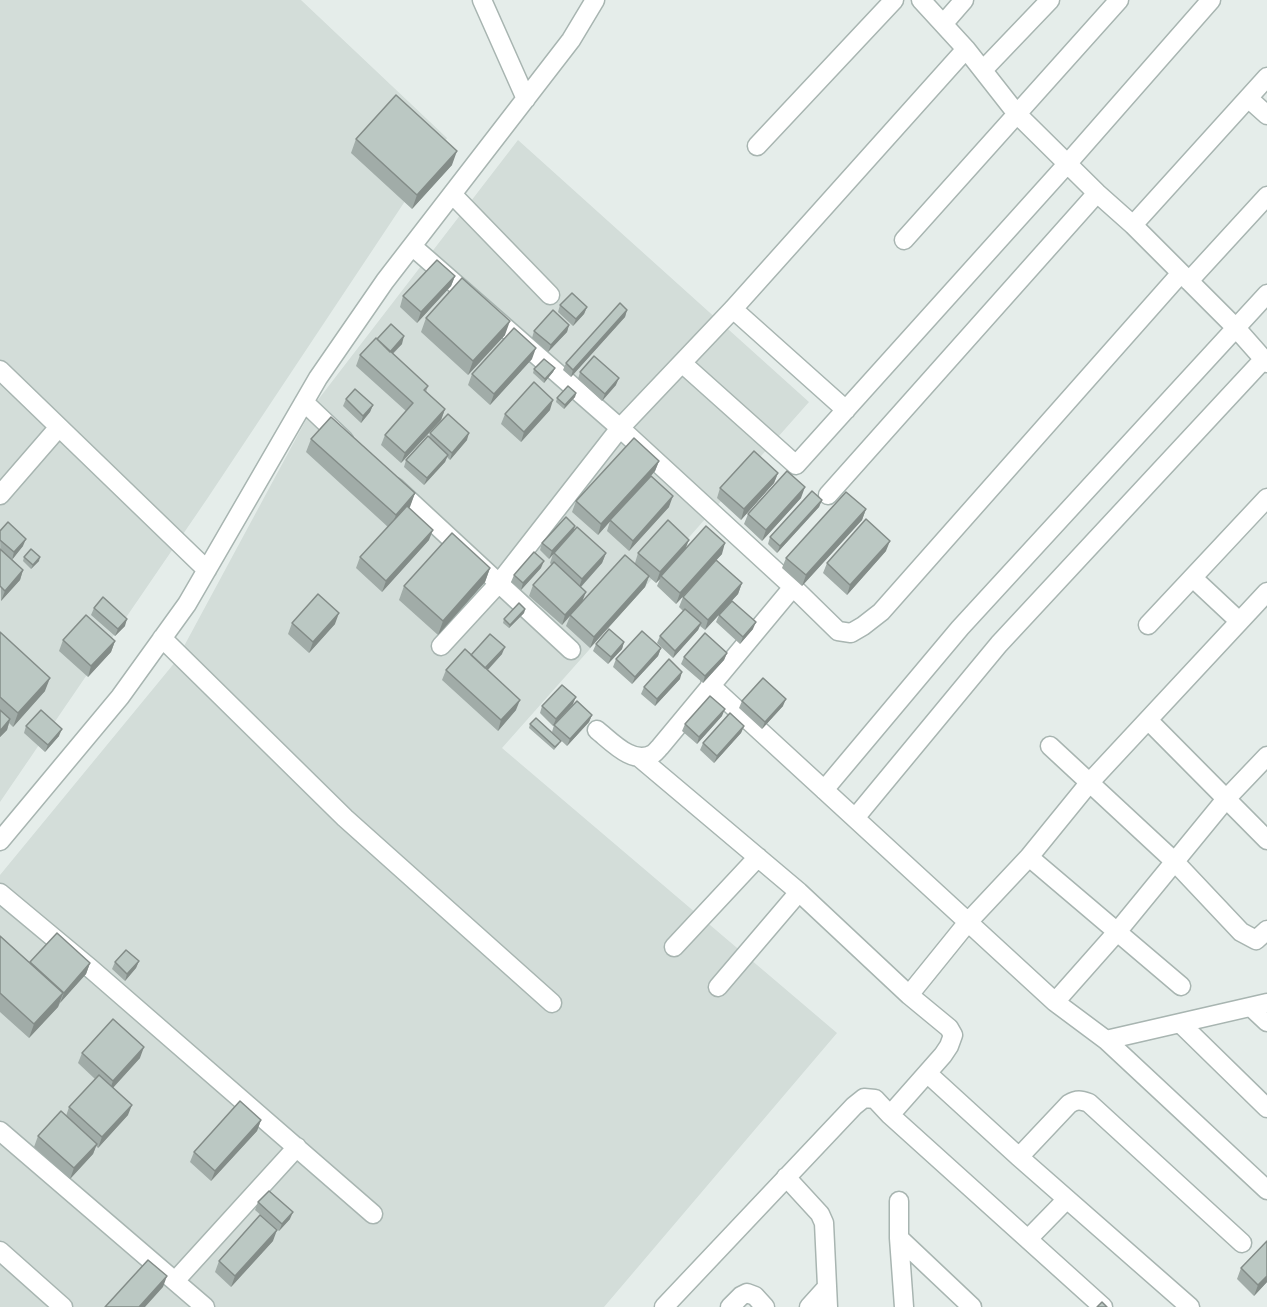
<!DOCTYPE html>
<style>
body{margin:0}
canvas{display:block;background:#e5edea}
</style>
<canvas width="1267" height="1307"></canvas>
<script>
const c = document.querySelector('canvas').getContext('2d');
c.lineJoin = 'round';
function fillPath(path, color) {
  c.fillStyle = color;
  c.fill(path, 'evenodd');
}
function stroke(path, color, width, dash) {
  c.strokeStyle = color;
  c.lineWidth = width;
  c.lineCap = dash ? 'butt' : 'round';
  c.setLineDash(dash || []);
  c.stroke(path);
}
fillPath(new Path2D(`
 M0,0H301L447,138L207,499L0,802Z
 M518,140L809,402L502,748L837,1033L604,1307H0V875L176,661L314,405Z`), '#d3ddd9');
const minor = new Path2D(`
 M482,0L526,99
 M921,0L966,49L1017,114L1097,193L1133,225L1236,328L1267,363
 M944,23L964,0
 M983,70L1050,0
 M1248,98L1267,115
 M757,146L894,0
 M452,194L550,295
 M1133,225L1267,77
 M904,240L1119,0
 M412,246L620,428L793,587L838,631L851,633L863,626L881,612L1181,273
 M1189,281L1267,196
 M733,309L846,410
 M682,363L796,465L1068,163L1211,0
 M0,370L207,570
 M304,402L344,440
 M395,487L571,650
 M0,495L59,427
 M828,495L1097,193
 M1193,578L1239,621
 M1148,625L1267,498
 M162,638L345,818L552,1003
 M441,646L499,583L620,428L733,309L966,49
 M710,685L1055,1002L1106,1040L1267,1190
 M1148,720L1267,840
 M597,730C611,741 633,766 653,754C656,752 658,749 660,747L793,587
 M1050,746L1174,861L1241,932L1256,940L1267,930
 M640,758L799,892L909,995L949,1028L953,1035L949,1046L943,1055L890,1115
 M824,790L960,628L1267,294
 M855,818L999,644L1264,359
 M0,841L120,697L187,604L318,378L385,281L571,40L595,0
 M1029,857L1181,986
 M0,893L90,968L373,1214
 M674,947L758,857
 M718,987L799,892
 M909,995L968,922L1029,857L1090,782L1267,592
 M1055,1002L1117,932L1226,799L1267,756
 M1251,1007L1267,1022
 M1180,1023L1267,1108
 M1106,1040L1267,1003
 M927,1073L1019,1157L1190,1307
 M0,1131L205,1307
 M1019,1157L1069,1104C1077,1099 1081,1100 1089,1103L1242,1243
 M786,1177L820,1214L824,1223L828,1307
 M899,1201V1238L904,1307
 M899,1238L972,1307
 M1028,1239L1067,1199
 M0,1251L63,1307
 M175,1281L297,1147
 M664,1307L854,1106L864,1098L875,1099L890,1115L1103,1307
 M730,1307L741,1296L747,1293L755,1296L765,1307
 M809,1307L827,1287`);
stroke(minor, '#a8b5b1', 21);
stroke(minor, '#fff', 18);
fillPath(new Path2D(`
 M356,139L452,165L412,209L351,153Z
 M455,276L451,286L417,323L400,307L403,296Z
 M560,305L587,307L584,314L573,326L558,312Z
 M627,310L625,317L571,377L563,370L566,363Z
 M426,318L505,335L468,375L421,332Z
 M569,325L567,332L548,352L532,338L534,331Z
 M377,339L402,344L393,354L428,386L426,392L445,409L441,420L401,463L381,445L385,435L406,411L356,366L360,355Z
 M532,359L490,405L468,385L472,374Z
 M555,368L553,372L544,383L533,373L534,369Z
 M580,372L616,385L602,401L578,379Z
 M576,393L575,397L564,409L556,402L557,398Z
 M346,399L373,405L370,412L361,423L343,406Z
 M550,410L521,442L501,424L505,414Z
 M430,433L467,440L450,460L447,457L445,462L424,485L404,467L406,460L429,437Z
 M311,439L415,493L409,508L429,540L382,592L356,568L360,557L388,527L306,452Z
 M659,461L655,471L651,476L669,507L629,551L607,531L610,521L598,535L572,512L576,501Z
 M778,473L774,483L741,520L717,498L720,488Z
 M801,498L762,541L744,524L748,514Z
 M822,500L819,507L777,553L768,544L770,537Z
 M866,509L862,520L802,586L782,568L786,558Z
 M0,531L23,546L12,559L23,570L20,580L1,601Z
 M573,532L606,553L602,563L581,587L583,602L635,563L638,553L687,547L722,554L676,604L657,586L660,579L656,583L649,577L645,587L590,648L566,626L570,616L562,625L529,596L533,585L552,565L550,563L553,554L549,559L540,550L542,543Z
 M886,551L847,595L823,573L827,563Z
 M24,557L39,561L31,569L23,561Z
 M490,568L485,582L438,635L399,600L404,586Z
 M541,568L521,590L511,582L514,575Z
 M742,583L738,594L705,630L700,626L698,630L673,658L657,643L660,636L683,611L679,607L683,597Z
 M94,608L125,626L115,636L91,615Z
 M525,609L524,613L509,628L503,623L504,619Z
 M719,615L753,629L740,644L716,622Z
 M292,623L335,624L309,653L288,634Z
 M0,632L45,691L13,727L9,723L7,730L0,737Z
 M63,640L115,641L111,652L88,677L59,651Z
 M624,642L622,649L608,664L593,651L596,644Z
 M661,648L658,656L632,684L613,667L616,659Z
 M727,653L724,660L703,683L681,664L684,657Z
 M502,654L488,670L516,710L498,731L442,680L446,670L471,655Z
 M680,679L655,706L641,694L644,687Z
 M742,701L783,706L762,729L739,708Z
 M573,704L553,726L540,713L542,706Z
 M592,715L589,722L567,746L552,732L554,725Z
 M722,716L697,744L682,731L685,724Z
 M530,724L559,744L554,750L529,728Z
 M26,726L59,736L45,752L24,733Z
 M744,726L741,733L714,763L700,750L703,743Z
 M0,936L30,963H90L86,974L60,1003L58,1007L29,1038L0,1012Z
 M139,961L136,968L125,981L112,969L115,962Z
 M82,1053L140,1058L113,1088L128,1115L98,1148L96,1146L93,1154L70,1179L34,1147L38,1136L66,1116L69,1107L95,1079L78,1063Z
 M261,1120L257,1131L211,1181L190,1162L194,1152Z
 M258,1202L290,1219L279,1231L255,1210Z
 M273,1241L231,1287L215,1272L219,1261Z
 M1267,1241V1282L1254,1296L1237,1279L1241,1268Z`), '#a1aca8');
fillPath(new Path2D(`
 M457,151L452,165L412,209L417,195Z
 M455,276L451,286L417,323L421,312Z
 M587,307L584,314L573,326L576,319Z
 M627,310L625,317L571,377L573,370Z
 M510,321L505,335L468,375L473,361Z
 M569,325L567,332L548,352L551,345Z
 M404,336L402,344L387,359L390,352Z
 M536,348L532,359L490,405L494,394Z
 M555,368L553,372L544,383L545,379Z
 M619,378L616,385L602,401L605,394Z
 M576,393L575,397L564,409L565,405Z
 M553,400L550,410L521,442L524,432Z
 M373,405L370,412L361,423L363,416Z
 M445,409L441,420L401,463L405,453Z
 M469,433L467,440L450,460L452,453Z
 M448,455L445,462L424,485L427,478Z
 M659,461L655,471L598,535L601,524Z
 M778,473L774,483L741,520L744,509Z
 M805,487L801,498L762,541L766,530Z
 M415,493L410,507L390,529L396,515Z
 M673,496L669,507L629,551L633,541Z
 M822,500L819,507L777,553L780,546Z
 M866,509L862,520L802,586L806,575Z
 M575,526L573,533L549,559L552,551Z
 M433,530L429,540L382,592L386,581Z
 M26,539L23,546L12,560L14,552Z
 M689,540L685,550L661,576L660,579L656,583L660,572Z
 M890,541L886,551L847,595L850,585Z
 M725,543L722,554L676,604L680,593Z
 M606,553L602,563L578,590L582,579Z
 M40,557L39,561L31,569L33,565Z
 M544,561L541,568L521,590L523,583Z
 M490,568L485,582L438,635L443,621Z
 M23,570L20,580L1,601L5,591Z
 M649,576L645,587L590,648L594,637Z
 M742,583L738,594L705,630L708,620Z
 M586,592L582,602L562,625L565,615Z
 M525,609L524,613L509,628L510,625Z
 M339,613L335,624L309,653L313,642Z
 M127,619L125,626L115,636L118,629Z
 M756,622L753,629L740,644L743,637Z
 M701,623L698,630L673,658L675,651Z
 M115,641L111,652L88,677L91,666Z
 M624,642L622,649L608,664L611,657Z
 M505,647L502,654L482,676L485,669Z
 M661,648L658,656L632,684L635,677Z
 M727,653L724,660L703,683L705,676Z
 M682,672L680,679L655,706L657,699Z
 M50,678L45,691L13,727L18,713Z
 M576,697L573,704L553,726L556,719Z
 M786,699L783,706L762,729L765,722Z
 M520,700L516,710L498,731L501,720Z
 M725,709L722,716L697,744L699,737Z
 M592,715L589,722L567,746L570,739Z
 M10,719L7,730L0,737V731Z
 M744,726L741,733L714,763L717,756Z
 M62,729L59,736L45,752L48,745Z
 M139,961L136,968L125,981L127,974Z
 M90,963L86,974L60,1003L64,993Z
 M63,993L58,1007L29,1038L34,1024Z
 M144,1047L140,1058L109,1092L113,1081Z
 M132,1105L128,1115L98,1148L102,1137Z
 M261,1120L257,1131L211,1181L215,1171Z
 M97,1144L93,1154L70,1179L74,1168Z
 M293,1212L290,1219L279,1231L282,1224Z
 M277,1230L273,1241L231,1287L235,1276Z
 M167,1276L163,1287L145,1307H139Z
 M1267,1276V1282L1254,1296L1258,1285Z`), '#838c88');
const building = new Path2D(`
 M396,95L457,151L417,195L356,139Z
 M437,260L455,276L421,312L403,296Z
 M462,278L510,321L473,361L426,318Z
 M572,293L587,307L576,319L560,305Z
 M620,303L627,310L573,370L566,363Z
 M553,310L569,325L551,345L534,331Z
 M391,324L404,336L390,352L377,339Z
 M514,328L536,348L494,394L472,374Z
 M376,338L428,386L424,390L445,409L405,453L385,435L413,403L360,355Z
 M594,356L619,378L605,394L580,372Z
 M544,359L555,368L545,379L534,369Z
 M534,382L553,400L524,432L505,414Z
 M568,386L576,393L565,405L557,398Z
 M355,389L373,405L363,416L346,399Z
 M448,414L469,433L452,453L430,433Z
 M331,417L415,493L396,515L311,439Z
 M428,436L448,455L427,478L406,460Z
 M634,438L659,461L601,524L576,501Z
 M754,451L778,473L744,509L720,488Z
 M787,471L805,487L766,530L748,514Z
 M651,476L673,496L633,541L610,520Z
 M812,491L822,500L780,546L770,537Z
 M846,492L866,509L806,575L786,558Z
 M407,506L433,530L386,581L360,557Z
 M566,517L575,526L552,551L542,543Z
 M866,519L890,541L850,585L827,563Z
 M668,520L689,540L660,572L638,553Z
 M8,522L26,539L14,552L0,540V531Z
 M706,526L725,543L680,593L661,576Z
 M577,527L606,553L582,579L554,553Z
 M452,533L490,568L443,621L404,586Z
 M0,549L23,570L5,591L0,586Z
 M31,549L40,557L33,565L24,557Z
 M534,552L544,561L523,583L514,575Z
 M625,555L649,576L594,637L570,615Z
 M716,560L742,583L708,620L683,597Z
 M554,562L586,592L565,615L533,585Z
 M318,594L339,613L313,642L292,623Z
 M103,597L127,619L118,629L94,608Z
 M732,601L756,622L743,637L719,615Z
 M519,603L525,609L510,625L504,619Z
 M685,609L701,623L675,651L660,636Z
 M86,615L115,641L91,666L63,640Z
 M609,629L624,642L611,657L596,644Z
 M642,631L661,648L635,677L616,659Z
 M0,632L50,678L18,713L0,697Z
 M705,633L727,653L705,676L684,657Z
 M490,634L505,647L485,668L471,655Z
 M465,649L520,700L501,720L446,670Z
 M669,659L682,672L657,699L644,687Z
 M763,678L786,699L765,722L742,701Z
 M562,685L576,697L556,719L542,706Z
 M710,696L725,709L699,737L685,724Z
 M577,701L592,715L570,739L554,725Z
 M0,710L10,719L0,731Z
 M41,710L62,729L48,745L26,726Z
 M730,713L744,726L717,756L703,743Z
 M536,718L561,741L555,747L530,724Z
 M57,933L90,963L64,993L30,962Z
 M0,936L63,993L34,1024L0,993Z
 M126,950L139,961L127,974L115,962Z
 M113,1019L144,1047L113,1081L82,1053Z
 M99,1075L132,1105L102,1137L69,1107Z
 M240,1101L261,1120L215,1171L194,1152Z
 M61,1111L97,1144L74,1168L38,1136Z
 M269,1191L293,1212L282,1224L258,1202Z
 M260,1215L277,1230L235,1276L219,1261Z
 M1267,1241V1276L1258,1285L1241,1268Z
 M148,1260L167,1276L139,1307H105Z
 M1102,1302L1107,1307H1097Z`);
fillPath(building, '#bbc8c3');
stroke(building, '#838c88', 1.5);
</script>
